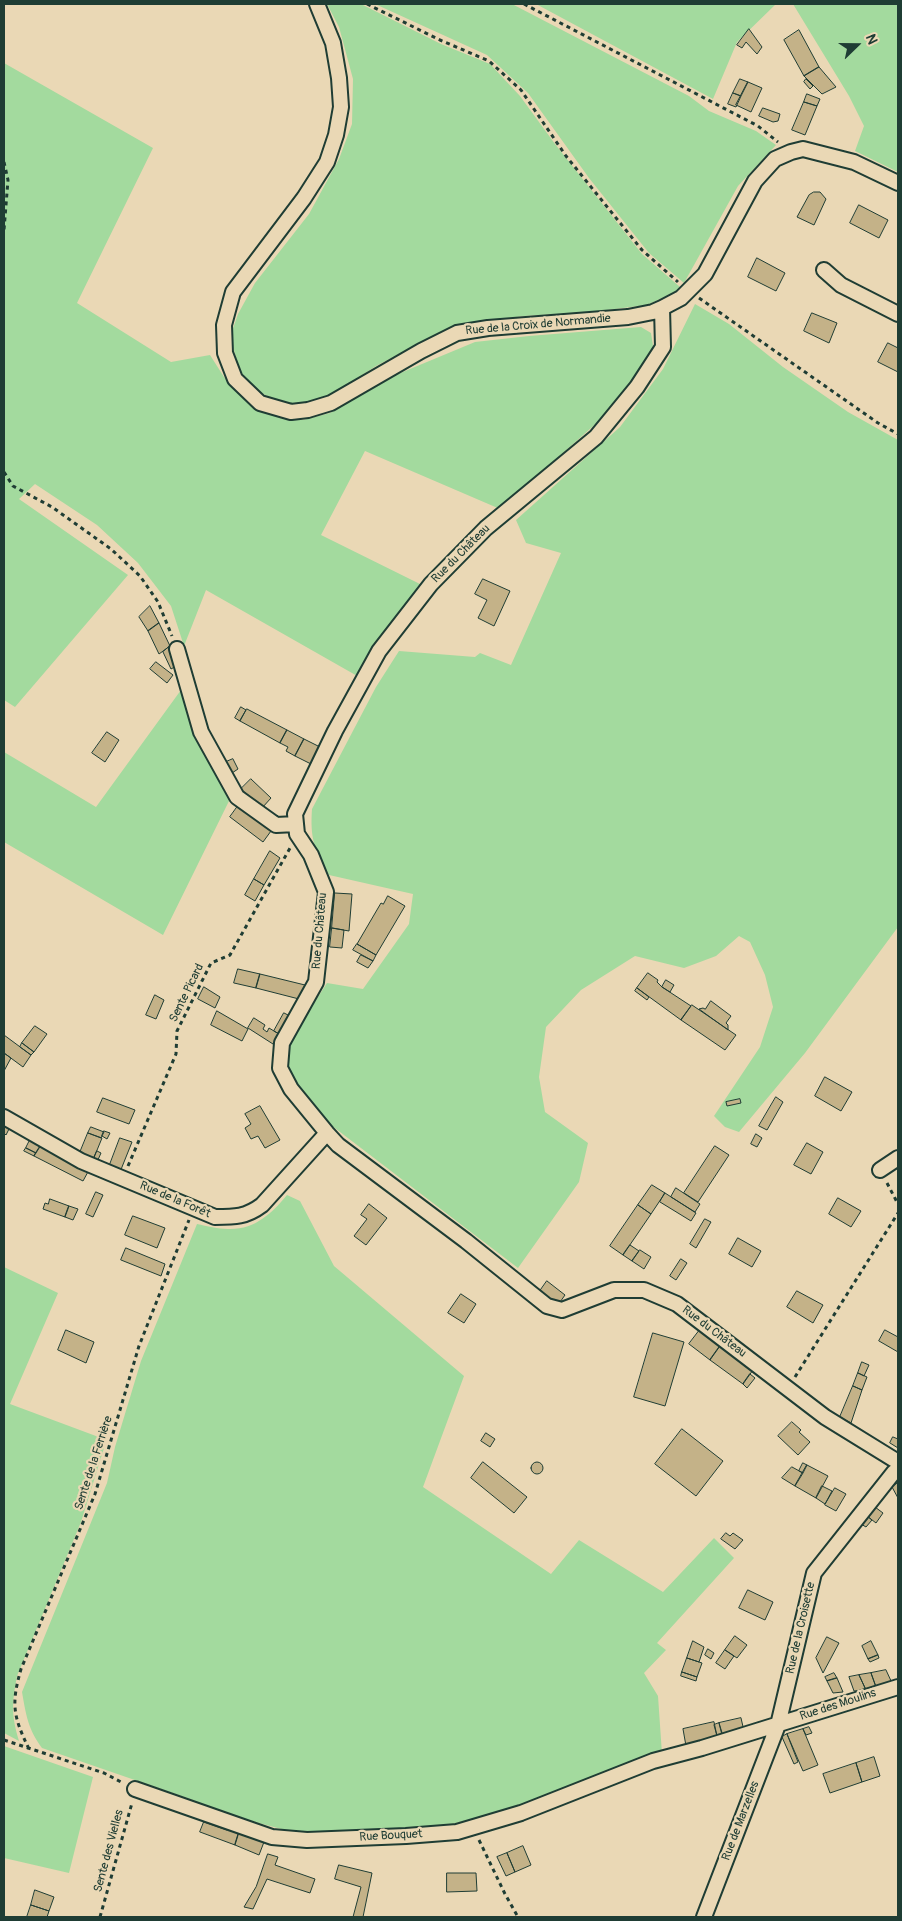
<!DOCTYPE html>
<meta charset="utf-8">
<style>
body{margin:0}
#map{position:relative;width:902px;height:1921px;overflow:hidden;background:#ead8b5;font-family:Pangolin,sans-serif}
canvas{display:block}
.frame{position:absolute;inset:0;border:5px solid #1f3d34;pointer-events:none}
.north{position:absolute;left:832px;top:20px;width:50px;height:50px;-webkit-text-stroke:4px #ead8b5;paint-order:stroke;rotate:68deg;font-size:14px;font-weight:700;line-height:20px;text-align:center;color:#1f3d34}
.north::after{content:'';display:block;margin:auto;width:18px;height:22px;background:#1f3d34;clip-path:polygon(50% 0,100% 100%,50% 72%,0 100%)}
</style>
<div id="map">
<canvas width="902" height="1921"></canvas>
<div class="frame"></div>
<div class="north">N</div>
</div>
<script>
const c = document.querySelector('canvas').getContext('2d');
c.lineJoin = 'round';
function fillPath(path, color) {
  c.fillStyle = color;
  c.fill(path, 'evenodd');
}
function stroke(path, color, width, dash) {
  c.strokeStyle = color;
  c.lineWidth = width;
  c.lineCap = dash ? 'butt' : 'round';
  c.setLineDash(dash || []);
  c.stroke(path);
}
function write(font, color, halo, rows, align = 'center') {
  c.font = font + ' Pangolin,sans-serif';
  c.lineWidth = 4.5;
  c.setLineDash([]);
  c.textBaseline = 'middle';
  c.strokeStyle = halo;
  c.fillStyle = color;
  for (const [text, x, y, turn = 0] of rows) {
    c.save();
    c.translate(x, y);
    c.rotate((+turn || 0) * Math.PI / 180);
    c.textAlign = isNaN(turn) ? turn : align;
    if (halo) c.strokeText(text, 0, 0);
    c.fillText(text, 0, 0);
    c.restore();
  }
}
fillPath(new Path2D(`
 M327,4H361L441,44L490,64L520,96L555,144L642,254L680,287L675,292L647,305L591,312L524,316L458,325L424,341L376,366L330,396L302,406L272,399L255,389L240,371L230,337L238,314L255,283L309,214L339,159L352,124L353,79L339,27Z
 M375,4H512L689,96L709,111L756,131L776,145L738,186L684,283L649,253L589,178L528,93L487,55Z
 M536,4H776L737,42L713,99Z
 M793,4H898V172L855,151L864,126L849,96Z
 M4,63L153,148L77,303L171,362L210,355L224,377L244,397L278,417L303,420L330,413L398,374L475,342L529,336L641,327L651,333L653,346L645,366L609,412L500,509L365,451L321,535L422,585L359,677L206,590L184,646L171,606L138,563L97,525L35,484L19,499L128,575L15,707L4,700Z
 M695,304L729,324L783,367L848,412L898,440V927L805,1053L739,1132L725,1127L714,1116L760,1047L773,1007L765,975L750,942L739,936L716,956L684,968L635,956L581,990L546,1027L539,1077L545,1112L588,1143L579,1182L518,1268L323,1119L292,1081L284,1060L297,1029L327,983L363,989L409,924L413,894L329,875C314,851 310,837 312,809L376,687L399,651L475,657L480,653L511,665L561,553L526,543L516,520L620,427L663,369Z
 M181,690L201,738L229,801L163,935L4,842V752L96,807Z
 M287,1195L300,1201L334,1266L464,1376L423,1487L551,1574L579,1540L663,1592L714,1538L734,1558L657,1643L666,1650L644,1673L658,1696L662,1754L551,1796L489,1815L444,1826L328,1835L289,1831L232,1816L187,1798L42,1748C28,1729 26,1715 22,1692L107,1483L115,1447L141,1361L197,1224C207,1226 218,1229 228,1229C255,1230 272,1213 287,1195Z
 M4,1267L58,1293L10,1404L104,1439V1448L81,1522L17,1676C12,1703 11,1714 19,1741L4,1733Z
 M4,1746L93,1777L69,1873L4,1858Z`), '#a3da9e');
const building = new Path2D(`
 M749,29L762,47L757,54L746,42L742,48L737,45Z
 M799,30L819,67L804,76L784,40Z
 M819,67L836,87L822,94L804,76Z
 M740,79L748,82L741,96L733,93Z
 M806,79L813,86L810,89L804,82Z
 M748,82L762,88L751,112L736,105Z
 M733,93L741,96L736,107L728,104Z
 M807,94L820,99L817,106L804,102Z
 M804,102L817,106L805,135L792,130Z
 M763,108L780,114L778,121L773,122L759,116Z
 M814,192H820L826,199L814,225L797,217L809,195Z
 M859,205L888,220L879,238L850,223Z
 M757,258L785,273L776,291L748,277Z
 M812,313L837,323L829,343L804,331Z
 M888,343L898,348V372L878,362Z
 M483,579L510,591L494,626L478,618L487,600L475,594Z
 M150,606L159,623L148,631L139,617Z
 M159,623L170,646L159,654L148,631Z
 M170,646L178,665L171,669L163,652Z
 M156,662L173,675L167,683L150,669Z
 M241,707L246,710L240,721L235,718Z
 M247,709L287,730L280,743L240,721Z
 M287,730L304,739L295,756L286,751L288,747L280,743Z
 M107,732L119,740L105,762L92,753Z
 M304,739L322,748L313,765L295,756Z
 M233,759L238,769L232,773L226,762Z
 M251,779L271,798L262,808L241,789Z
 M238,806L271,831L263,842L230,817Z
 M270,851L280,858L264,885L254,879Z
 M254,879L264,885L255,901L245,895Z
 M335,893L352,894L349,931L332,928Z
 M388,896L405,906L376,955L357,944L381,903L383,904Z
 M332,928L344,930L342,948L330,947Z
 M357,944L376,955L373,961L353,950Z
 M361,955L373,961L368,968L357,962Z
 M238,969L260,974L256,988L234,983Z
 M648,973L658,980L657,982L662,987L691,1006L681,1020L637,988Z
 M260,974L305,985L299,999L256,988Z
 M666,980L674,985L670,992L662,987Z
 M204,987L220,997L215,1008L198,999Z
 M637,988L649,997L647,1000L635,991Z
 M155,995L164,1000L156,1019L146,1015Z
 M711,1001L731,1016L726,1023L728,1025V1030L699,1009L703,1008L705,1009Z
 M692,1005L736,1035L725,1050L681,1020Z
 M217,1011L248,1029L242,1041L211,1025Z
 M284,1013L290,1016L279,1034L274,1031Z
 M254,1018L265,1025L263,1029L267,1032L269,1028L279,1034L273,1044L248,1028Z
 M35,1026L47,1034L34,1052L22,1043Z
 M4,1035L31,1055L23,1067L4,1053Z
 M22,1043L34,1052L31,1055L20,1047Z
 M4,1053L11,1058L4,1071Z
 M825,1077L852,1092L841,1111L815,1096Z
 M776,1097L783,1102L767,1130L759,1126Z
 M103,1098L135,1110L129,1124L97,1112Z
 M740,1099L741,1103L727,1106L726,1102Z
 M260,1106L280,1140L265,1148L258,1136L251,1139L245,1128L251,1124L245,1114Z
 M4,1126L9,1129L6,1135L4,1133Z
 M91,1127L104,1132L101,1138L88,1133Z
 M104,1131L110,1133L107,1139L102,1136Z
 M88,1133L102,1138L93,1160L79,1155Z
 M756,1134L762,1138L757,1147L751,1144Z
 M120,1138L132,1142L120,1172L109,1167Z
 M30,1140L41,1145L36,1153L26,1148Z
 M807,1143L823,1152L811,1174L794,1165Z
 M41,1145L89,1170L83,1181L34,1156Z
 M715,1146L729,1155L698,1202L684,1193Z
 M26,1148L36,1153L34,1156L24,1151Z
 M97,1151L101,1153L97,1162L93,1160Z
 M652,1185L665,1193L651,1214L638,1205Z
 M676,1188L700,1204L695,1212L671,1197Z
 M96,1192L103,1195L93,1217L86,1214Z
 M665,1193L696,1213L691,1221L660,1202Z
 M838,1198L861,1211L851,1227L829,1214Z
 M50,1199L69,1206L65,1217L43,1209L45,1203L48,1204Z
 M369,1204L387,1218L366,1245L354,1236L367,1219L361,1215Z
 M638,1205L651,1214L623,1255L610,1246Z
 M69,1206L78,1209L73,1220L65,1217Z
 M133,1216L165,1228L157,1248L125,1235Z
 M705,1219L711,1222L696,1248L690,1244Z
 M738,1238L761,1251L752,1267L729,1254Z
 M630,1245L639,1251L632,1261L623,1255Z
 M126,1248L165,1264L161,1276L121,1260Z
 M640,1250L651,1257L644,1269L632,1261Z
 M681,1259L687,1263L676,1280L670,1276Z
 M547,1281L565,1295L558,1305L540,1291Z
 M797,1291L823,1305L813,1323L787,1307Z
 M461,1294L476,1304L464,1323L448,1313Z
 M66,1330L94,1342L86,1363L58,1350Z
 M885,1330L898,1337V1352L879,1341Z
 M699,1331L720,1346L710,1360L689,1344Z
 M653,1333L684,1342L665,1406L634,1397Z
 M720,1346L753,1370L743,1384L710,1360Z
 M862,1362L869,1365L864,1376L858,1373Z
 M858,1373L867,1377L862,1390L853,1386Z
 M750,1374L755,1378L747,1388L743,1384Z
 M853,1386L862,1390L851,1423L840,1417Z
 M792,1422L801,1430L799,1432L810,1442L798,1455L778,1436Z
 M682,1429L723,1461L696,1496L655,1464Z
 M486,1433L495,1439L490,1447L481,1441Z
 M893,1437L898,1439V1448L890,1443Z
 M531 1468a6 6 0 1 1 12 0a6 6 0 1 1-12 0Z
 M483,1462L527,1497L514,1513L471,1478Z
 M803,1463L807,1465L803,1473L799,1471Z
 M807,1465L828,1476L816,1498L795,1486Z
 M792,1467L803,1473L795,1486L782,1478Z
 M898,1483V1498L892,1487Z
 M822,1486L832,1491L825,1504L816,1498Z
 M835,1488L846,1494L836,1511L825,1505Z
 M875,1507L883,1513L876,1523L867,1516Z
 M867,1516L872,1520L866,1527L861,1524Z
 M726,1533L730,1536L733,1533L743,1540L735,1549L721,1539Z
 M748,1590L773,1602L765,1620L739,1608Z
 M735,1636L747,1645L737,1658L725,1650Z
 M827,1637L839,1643L823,1673L816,1658Z
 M693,1641L704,1647L699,1662L687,1658Z
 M871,1641L878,1655L868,1659L862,1646Z
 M708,1649L714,1653L711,1659L705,1655Z
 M725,1650L734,1656L725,1669L716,1663Z
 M878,1655L879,1658L870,1662L868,1659Z
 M687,1658L702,1663L697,1677L682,1672Z
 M886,1670L892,1683L876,1687L871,1673Z
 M682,1672L697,1677L696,1681L681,1676Z
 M834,1673L837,1678L827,1681L825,1677Z
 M871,1673L876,1687L866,1690L859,1675Z
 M859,1675L866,1690L854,1691L849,1677Z
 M837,1678L843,1692L833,1693L827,1681Z
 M741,1718L744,1731L723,1736L719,1723Z
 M714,1722L717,1736L686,1746L683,1729Z
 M719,1723L722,1735L717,1736L714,1725Z
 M809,1727L812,1733L806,1735L803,1729Z
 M803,1729L818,1765L803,1771L787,1734Z
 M787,1734L798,1762L794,1764L782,1737Z
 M874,1757L880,1776L862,1782L856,1763Z
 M856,1763L862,1782L830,1793L823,1774Z
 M204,1822L227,1830L228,1828L239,1832L235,1845L200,1832Z
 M239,1832L264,1842L259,1855L235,1845Z
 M523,1846L531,1865L515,1872L507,1853Z
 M507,1853L515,1872L506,1876L497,1857Z
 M268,1854L278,1857L275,1865L315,1879L310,1893L267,1879L253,1909L244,1907L256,1887Z
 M339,1865L372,1873L363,1917H353L361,1887L335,1879Z
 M447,1873H476L477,1891L447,1892Z
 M35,1890L54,1897L49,1911L31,1905Z
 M31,1905L49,1911L47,1917H27Z`);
fillPath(building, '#c4b288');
stroke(building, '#1f3d34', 1);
const street = new Path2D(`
 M317,4L333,43L339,78L341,107L336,135L327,162L304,198L233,292L224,325L225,353L235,379L260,403L291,412L308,410L331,403L421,351L457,333L488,328L628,317L653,312L662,308L681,298L705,274L755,181L775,159L791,152L803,149L854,162L898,183
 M824,270L841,285L898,314
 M662,308L663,347L637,387L596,437L486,528L431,584L379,651L335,731L295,814L297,834L311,855L326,892L316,982L282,1043L280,1068L291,1089L327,1133L338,1145L466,1241L547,1306L562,1310L614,1290H644L677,1304L825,1417L898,1462
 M177,649L201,732L237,797L276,825L296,824
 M4,1117L81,1161L215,1217C235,1217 246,1217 262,1205L327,1133
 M880,1170L898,1158
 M135,1789L272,1837L307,1840L406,1836L457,1832L521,1813L653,1761L702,1748L898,1687
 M704,1917L778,1725L814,1573L894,1472L898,1471`);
stroke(street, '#1f3d34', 18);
stroke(new Path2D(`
 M367,4L440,40L489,61L521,90L566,156L642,250L678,282
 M524,4L758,126L778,142
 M4,162L8,180L4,230
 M699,298L878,423L898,434
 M4,472L13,486L52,507L111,549L140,576L158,602L172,636
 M128,1166L176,1054L177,1031L211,963L230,955L290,848
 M887,1183L898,1204
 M795,1377L898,1213
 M4,1740L104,1773L123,1783
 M29,1749C13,1716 11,1704 21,1669L95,1494L139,1346L189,1220
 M479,1840L505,1894L518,1917
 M100,1917L132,1803`), '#1f3d34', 3, [4, 4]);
stroke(street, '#ead8b5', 14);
write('12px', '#1f3d34', '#ead8b5', [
 ["Rue de la Croix de Normandie",538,325,-5],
 ["Rue du Château",461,554,-45],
 ["Rue du Château",320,931,-85],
 ["Sente Picard",187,993,-64],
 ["Rue de la Forêt",175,1200,23],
 ["Rue du Château",714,1332,37],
 ["Sente de la Ferrière",94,1463,-72],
 ["Rue de la Croisette",801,1628,-77],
 ["Rue des Moulins",838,1705,-18],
 ["Rue de Marzelles",741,1821,-69],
 ["Rue Bouquet",391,1836,-3],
 ["Sente des Vielles",109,1851,-75]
]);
</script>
